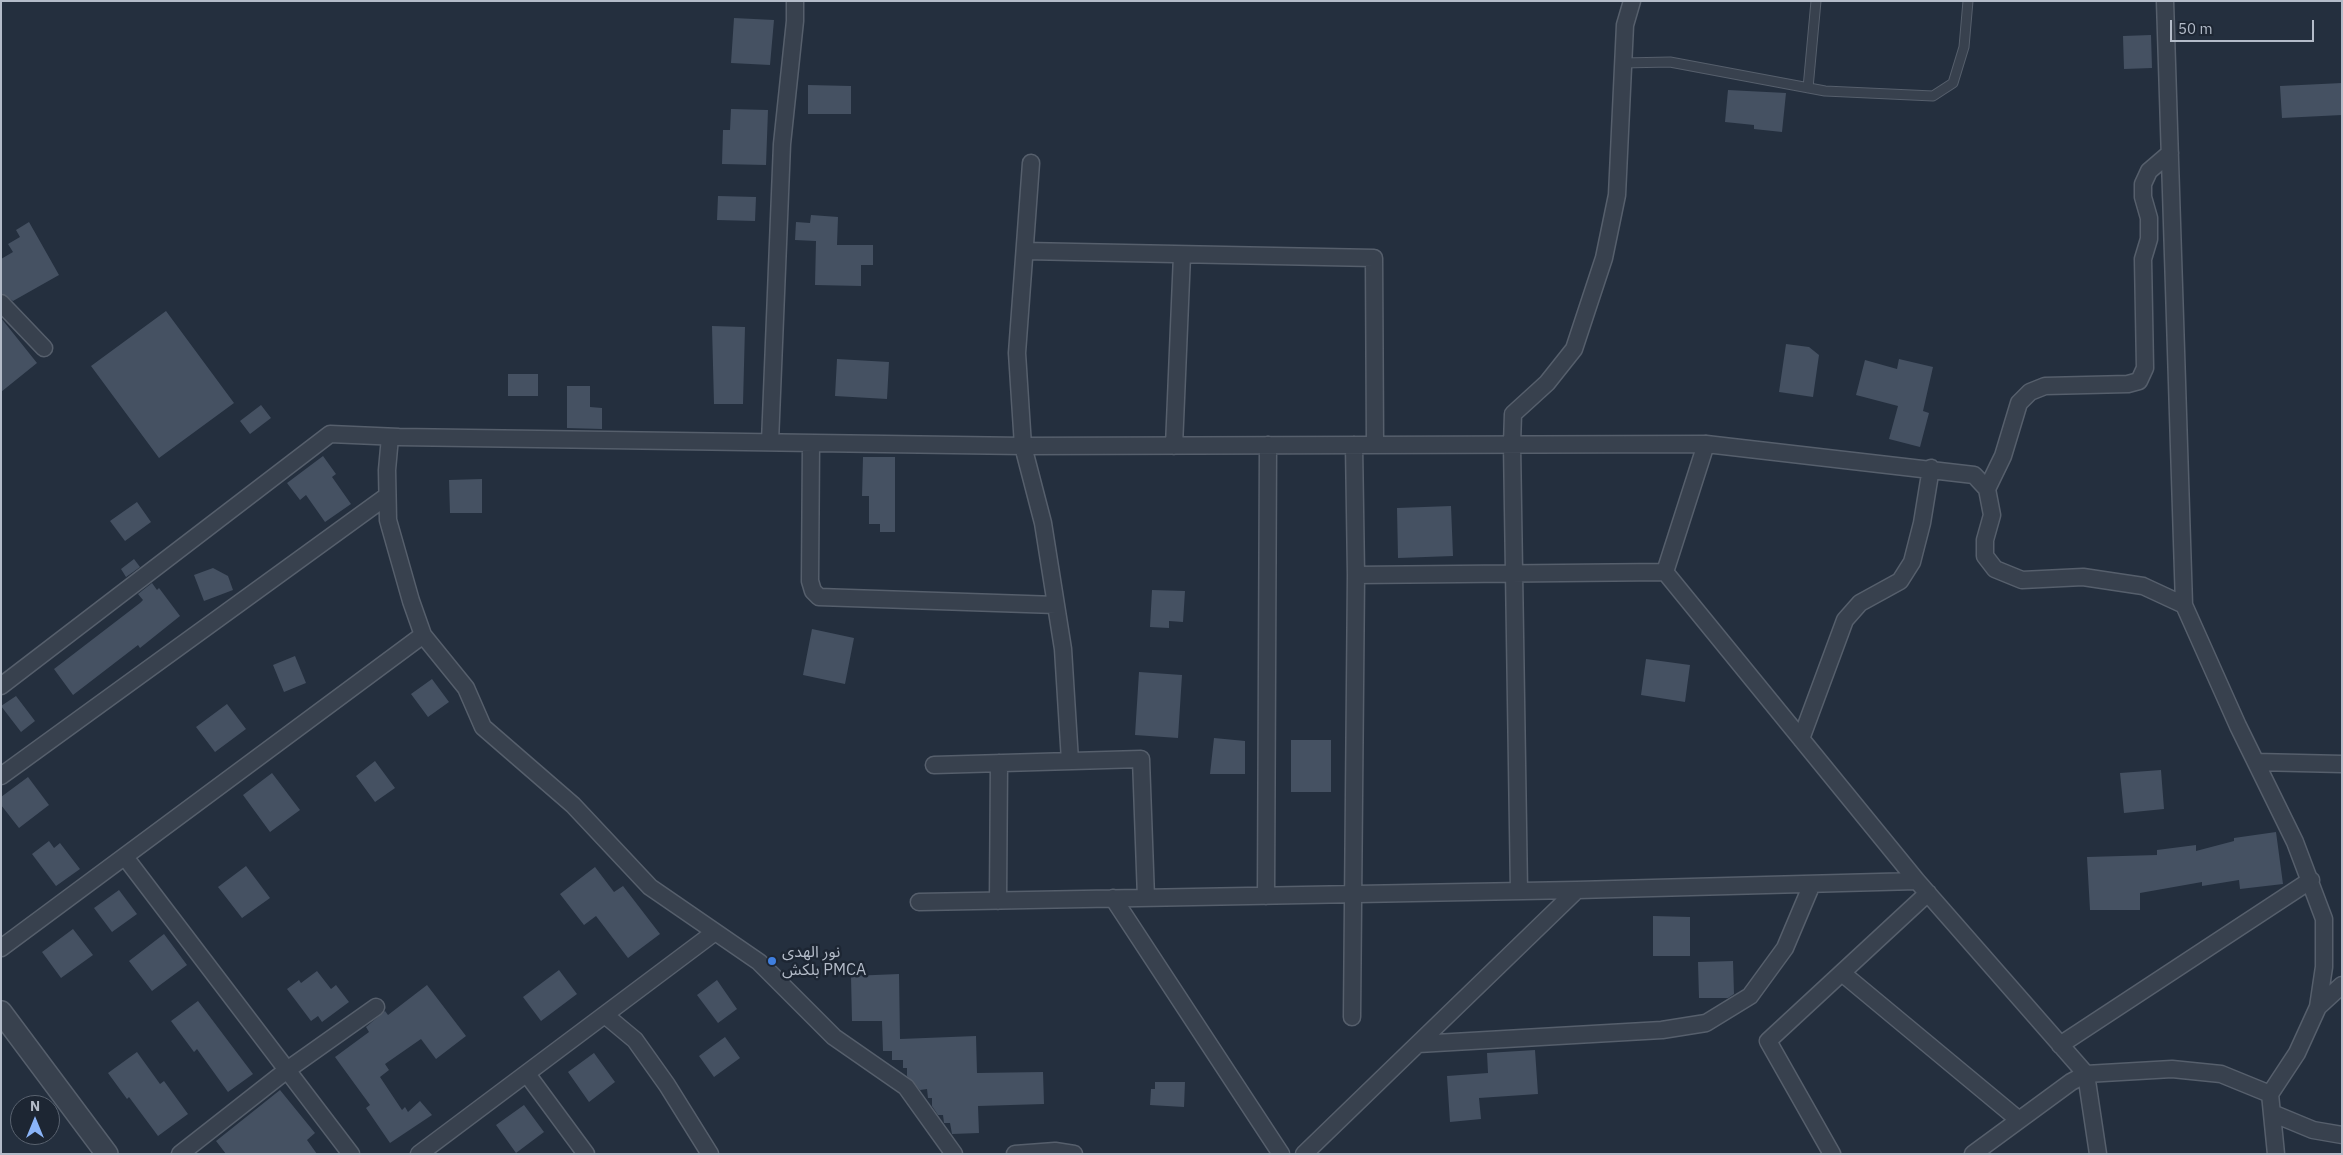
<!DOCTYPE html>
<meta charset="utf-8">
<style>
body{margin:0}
#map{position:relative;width:2343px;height:1155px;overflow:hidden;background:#242f3e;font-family:"IBM Plex Sans",sans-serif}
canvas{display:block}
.frame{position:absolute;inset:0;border:2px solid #b4bcc9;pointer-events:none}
.north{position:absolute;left:10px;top:1095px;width:50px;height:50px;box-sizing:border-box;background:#1d2633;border:1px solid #59626f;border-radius:50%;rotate:0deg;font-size:14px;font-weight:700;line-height:20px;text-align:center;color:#b4bcc9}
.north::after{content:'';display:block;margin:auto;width:18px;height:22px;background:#8ab4f8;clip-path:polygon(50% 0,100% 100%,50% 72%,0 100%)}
.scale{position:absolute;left:2170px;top:20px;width:144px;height:22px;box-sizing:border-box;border:2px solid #b4bcc9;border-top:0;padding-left:6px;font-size:15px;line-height:18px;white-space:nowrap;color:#b4bcc9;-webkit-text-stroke:4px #1d2633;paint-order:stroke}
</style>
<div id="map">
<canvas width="2343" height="1155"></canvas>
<div class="frame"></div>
<div class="north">N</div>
<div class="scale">50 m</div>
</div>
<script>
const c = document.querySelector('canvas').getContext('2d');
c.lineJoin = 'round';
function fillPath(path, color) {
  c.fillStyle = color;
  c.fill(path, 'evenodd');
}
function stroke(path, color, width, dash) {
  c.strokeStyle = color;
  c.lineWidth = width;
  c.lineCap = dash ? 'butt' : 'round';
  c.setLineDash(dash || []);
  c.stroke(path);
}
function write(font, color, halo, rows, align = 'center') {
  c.font = font + ' "IBM Plex Sans","Noto Sans Arabic",sans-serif';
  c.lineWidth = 5;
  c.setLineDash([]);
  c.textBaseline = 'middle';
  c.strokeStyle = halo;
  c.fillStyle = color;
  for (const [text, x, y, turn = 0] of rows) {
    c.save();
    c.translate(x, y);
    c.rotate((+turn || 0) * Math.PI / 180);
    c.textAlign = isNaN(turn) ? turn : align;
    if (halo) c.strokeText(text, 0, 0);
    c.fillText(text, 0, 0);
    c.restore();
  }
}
fillPath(new Path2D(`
 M734,18L774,20L770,65L731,63Z
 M2151,35L2152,68L2124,69L2123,36Z
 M2342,83V115L2282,118L2280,86Z
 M808,85L851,86V114H808Z
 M1728,90L1786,93L1782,132L1754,129V125L1725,122Z
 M731,109L768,110L766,165L722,164L723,130H730Z
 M718,196L756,197L755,221L717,220Z
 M811,215L838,217L837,245H873V265H861V286L815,285L816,241L795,240L796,222L810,223Z
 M29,222L59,275L13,301L1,293V259L13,252L8,244L20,237L16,230Z
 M166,311L234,403L159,458L91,366Z
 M1,318L37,363L1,392Z
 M712,326L745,327L743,404H714Z
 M1786,344L1809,347L1819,355L1813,397L1779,392Z
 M837,359L889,362L887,399L835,396Z
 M1899,359L1933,367L1923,411L1929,413L1920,447L1889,439L1898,406L1856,395L1865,360L1897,369Z
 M508,374H538V396H508Z
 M567,386H590V407L602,408V429L567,428Z
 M261,405L271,418L250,434L240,421Z
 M323,456L336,474L332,477L351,504L325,522L306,495L300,500L287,483Z
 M863,457H895V532H880V524H869V496H862Z
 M482,479V513H450L449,480Z
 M137,502L151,522L125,541L110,521Z
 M1451,506L1453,556L1398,558L1397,508Z
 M134,559L140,567L126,577L121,569Z
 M213,568L228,576L233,590L204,601L194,575Z
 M152,583L157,590L159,588L180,616L140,648L138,645L73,695L54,669L140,603L143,600L138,594Z
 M1152,590L1185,591L1183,622L1169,621V628L1150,627Z
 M812,629L854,638L845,684L803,675Z
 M295,656L306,683L284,692L273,665Z
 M1646,659L1690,665L1685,702L1641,695Z
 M1139,672L1182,675L1178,738L1135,735Z
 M432,679L449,702L428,717L411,694Z
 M16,696L35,721L21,732L1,706Z
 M227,704L246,729L215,752L196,727Z
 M1214,738L1245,741V774H1210Z
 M1291,740H1331V792H1291Z
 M375,761L395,788L375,802L356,776Z
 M2161,770L2164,809L2124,813L2120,773Z
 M272,773L300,810L270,832L243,795Z
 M28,777L49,805L19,828L1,805V797Z
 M2276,832L2283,884L2240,889L2239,880L2202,886V882L2140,893V910H2090L2087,857L2157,855V850L2196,845V851L2234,841V838Z
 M49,841L54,848L60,843L80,869L56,886L32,854Z
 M246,866L270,898L242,918L218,887Z
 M595,867L614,892L623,886L660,934L628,958L596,916L584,925L560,894Z
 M119,890L137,914L112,932L94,908Z
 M1653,916L1690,917V956H1653Z
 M73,929L93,955L61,978L42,952Z
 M164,934L187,965L152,991L129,961Z
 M1733,961L1734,994L1728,998H1699L1698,962Z
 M559,970L577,994L541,1021L523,997Z
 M317,971L331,989L336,985L349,1002L322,1022L318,1016L311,1021L287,989L299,980L301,983Z
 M899,974L900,1039L976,1036L977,1073L1043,1072L1044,1104L978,1106L979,1133L952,1134L950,1123H944L943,1115H938L932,1106V1098H928L927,1089L920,1090L907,1076V1068H903V1060H892V1051H883L882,1021H852L851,976Z
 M717,980L737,1009L718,1023L697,995Z
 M427,985L466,1036L436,1059L421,1039L385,1064L389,1070L380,1077L402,1110L405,1107L408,1112L420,1101L432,1115L390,1143L366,1108L370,1105L335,1057L369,1032L366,1027L385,1011L388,1015Z
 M198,1001L253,1074L228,1092L197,1049L194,1052L171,1021Z
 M725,1037L740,1058L714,1077L699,1056Z
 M1535,1050L1538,1094L1479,1098L1481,1119L1450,1122L1447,1076L1488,1073L1487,1053Z
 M137,1052L160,1084L164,1081L188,1114L158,1136L129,1097L127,1099L108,1073Z
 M594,1053L615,1082L589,1102L568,1072Z
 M1155,1082H1185L1184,1107L1150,1105L1151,1089H1155Z
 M280,1090L315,1133L307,1140L317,1154H226L216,1141Z
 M524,1105L544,1132L516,1153L496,1125Z`), '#455162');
const service = new Path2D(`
 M1623,63L1670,62L1825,91L1933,96L1953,83L1964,47L1968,1
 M1808,88L1816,1`);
const minor = new Path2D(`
 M2165,1L2184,605L2238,726L2295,842L2324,919V967L2318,1007L2297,1053L2270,1094L2276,1154
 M1031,163L1017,353L1023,446L1043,523L1063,649L1070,761
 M1025,251L1374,258L1375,445
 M1,303L44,348
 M390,437L387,470L388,520L411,601L423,635L466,688L483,727L573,805L650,887L759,962L834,1037L906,1087L954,1154
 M770,442L782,144L795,21V1
 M811,443L810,581L813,591L819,597L1056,605
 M1174,446L1182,255
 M1987,489L2003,456L2019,403L2030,392L2045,386L2128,384L2139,381L2145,368L2143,259L2149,239V218L2143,197V184L2149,171L2170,153
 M1665,572L1917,881L2086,1074L2098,1154
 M1356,575L1665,572L1706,444
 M1,686L330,434L399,437L1023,446L1706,444L1974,475L1987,489L1992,515L1985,540V556L1995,569L2022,580L2083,577L2143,586L2184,605
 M1801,739L1845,620L1860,603L1900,581L1912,562L1922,523L1931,468
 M2256,762L2342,764
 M934,765L1141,759L1146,898
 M1,776L387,496
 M125,857L351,1154
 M1519,891L1512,444L1513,414L1547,383L1574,349L1604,258L1617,195L1625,25L1632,1
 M1266,896L1268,445
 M1113,898L1281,1154
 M998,901L999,763
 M919,902L1577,890L1917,881
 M1,948L423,635
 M1842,973L2019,1120
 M2318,1007L2342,985
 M605,1015L635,1040L667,1085L710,1154
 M1352,1017L1356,575L1354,445
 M1418,1044L1662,1030L1706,1023L1750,996L1785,948L1812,884
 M2060,1045L2311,880
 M527,1074L586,1154
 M2272,1113L2313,1130L2342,1135
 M180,1154L287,1070L376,1007
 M419,1154L715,932
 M1015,1154L1055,1151L1074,1154
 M1304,1154L1577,890
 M1832,1154L1768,1041L1928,893
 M1973,1154L2071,1082L2086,1074L2172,1069L2221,1074L2270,1094`);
const tertiary = new Path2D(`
 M1,1012L107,1154`);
stroke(service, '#565f6c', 11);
stroke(minor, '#565f6c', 19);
stroke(tertiary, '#565f6c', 24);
stroke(service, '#38414e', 9);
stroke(minor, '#38414e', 16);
stroke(tertiary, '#38414e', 21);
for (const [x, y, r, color] of [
 [772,961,5,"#3f7fe0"]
]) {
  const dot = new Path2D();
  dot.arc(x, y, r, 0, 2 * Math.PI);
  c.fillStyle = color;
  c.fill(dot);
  stroke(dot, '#1d2633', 2);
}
write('16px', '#b4bcc9', '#1d2633', [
 ["نور الهدى",782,952],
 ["بلكش PMCA",782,970]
], 'left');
</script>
